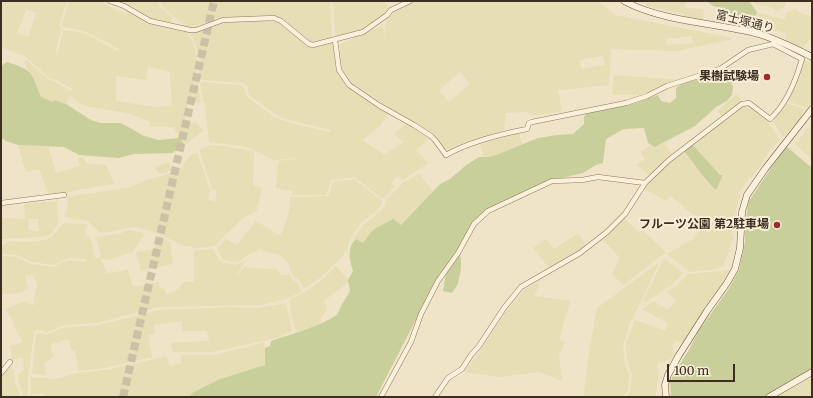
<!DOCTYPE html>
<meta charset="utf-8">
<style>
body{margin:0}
#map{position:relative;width:813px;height:398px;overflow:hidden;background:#f0e4c8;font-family:Merriweather,serif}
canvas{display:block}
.frame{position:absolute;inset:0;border:2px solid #3d2e20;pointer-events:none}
.scale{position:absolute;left:667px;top:364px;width:68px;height:18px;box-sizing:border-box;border:2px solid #3d2e20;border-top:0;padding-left:5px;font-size:12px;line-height:14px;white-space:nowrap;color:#3d2e20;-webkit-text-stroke:3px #f7eed8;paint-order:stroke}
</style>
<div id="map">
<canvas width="813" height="398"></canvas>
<div class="frame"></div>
<div class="scale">100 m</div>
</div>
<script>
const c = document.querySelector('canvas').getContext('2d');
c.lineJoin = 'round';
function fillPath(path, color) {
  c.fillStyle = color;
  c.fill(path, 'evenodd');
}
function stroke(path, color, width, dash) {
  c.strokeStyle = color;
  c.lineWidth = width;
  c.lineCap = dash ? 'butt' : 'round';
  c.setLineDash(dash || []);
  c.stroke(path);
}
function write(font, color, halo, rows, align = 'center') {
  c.font = font + ' Merriweather,"Noto Sans JP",serif';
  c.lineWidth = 4;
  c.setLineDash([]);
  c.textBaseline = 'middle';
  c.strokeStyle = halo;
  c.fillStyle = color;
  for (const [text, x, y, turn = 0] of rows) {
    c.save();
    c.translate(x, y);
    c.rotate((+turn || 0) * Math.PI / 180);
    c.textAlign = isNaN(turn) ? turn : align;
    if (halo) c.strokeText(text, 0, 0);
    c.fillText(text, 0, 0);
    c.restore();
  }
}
fillPath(new Path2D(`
 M1,1H67L59,25L61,30L56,52L58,53L63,30L84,33L118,51L119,49L84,31L63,27L62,24L69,1H100L126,15L128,10L154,23L166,27L186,31L193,42L197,58L196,72L201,102L187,105L184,123H196L203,131L185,145L179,138L174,127H150L149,121L127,113L84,106L70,96L66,104L56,100L53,102L41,97L35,83L24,63L26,60L48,79L58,83L71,91L72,89L59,81L49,78L26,57L1,47ZM26,9L36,13L29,37L16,33L22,22ZM148,67L170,72L172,106L154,107L116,101V76L146,80Z
 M116,1H158L160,6L173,18L169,25L150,20Z
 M160,1H330L332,39L315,44L308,43L278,17L269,15L221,18L191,27H186L162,6Z
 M333,1H385L389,8V11L363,31L336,39Z
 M417,1H598L615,15L728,37L733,39L677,51L611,49L609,85L558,90L562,111L532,116L528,112L505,113L506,115L504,130L464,143L445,151L436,138L423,128L389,108L350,83L340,68L339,52L341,44L368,31L383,26L384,40L386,20L399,8ZM692,36L693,43L667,45L666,39ZM603,56L605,65L581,69L580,60ZM460,72L470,84L449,102L439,90Z
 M647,1H686L685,8L704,9L703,19L684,16V14L646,6Z
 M753,1H786L784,8L778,11L767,6L756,5Z
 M795,9L803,14L812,16V38L801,49L786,42L785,33L779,31H767L752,24L757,12L786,20L785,13Z
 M273,20L280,22L312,47H317L333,43L338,71L348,86L389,113L378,128L362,140L384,155L404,142L394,134L407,123L430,138L416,150L429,163L402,180L398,176L391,183L395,187L382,199L355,177L331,180L329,188L326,195H292L293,191L276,188L278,161L296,159V158L274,160L247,147L227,144L209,142L205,104L203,101L200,82L242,85L245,89L247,97L274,117L294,124L330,132L331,130L284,119L279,117L249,95L247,86L244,83L201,80L199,78V57L193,38L189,32L223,21Z
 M803,59L812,63V103L808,108L787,101Z
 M614,75L679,80L639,95H612Z
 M737,94L742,101L722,117L717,111Z
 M786,103L805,109L801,114L802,117L783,137L773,121Z
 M742,105H748L768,122L780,140L767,153L768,154L764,159V161L751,178L750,177L739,193L740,196L735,214V224L731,225L732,235L734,237L723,266L716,269L690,272L667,254L693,239L709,217L703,221L686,209L671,196L666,201L644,189L647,182L682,150L690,158L706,181L716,190L720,175L692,144Z
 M812,124V159L795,144Z
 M519,133L522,144L496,155L484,157L480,144Z
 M664,143L673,155L649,175L636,165L645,159L640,152L651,145L655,147Z
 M18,145L48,146L56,173L80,166L77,158L83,157L86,163L106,165L114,184L77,190L50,198L39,169L26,172Z
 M210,145L226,146L254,152L253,186L262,187L257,210L243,218L214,246L197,248L184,246L157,233L137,227H129L119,230L102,233L98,231L95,227L86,220L72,219L65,216L68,205L67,197L131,187L146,180L175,172L179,170L192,154L197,152L210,190L208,199L215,202L217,191L212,189L199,150Z
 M169,162L172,170L159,174L155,167Z
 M419,174L433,191L401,225L373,230L363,243L356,239L354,237L364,224L373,217L385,206L387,199L403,183Z
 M354,179L382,201V203L376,212L362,222L351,237L347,249L342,257L320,278L304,289L301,282L292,274L288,263L281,255L260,250L247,255L240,261L235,262L222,259L217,248L226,239L237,245L256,221L281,236L289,212L290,197L328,196L331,189L332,182Z
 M57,201L58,224L50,235L40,237L1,239V218L25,219L24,204ZM28,219H38L39,231H29Z
 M624,218L639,233L642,230L666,252L623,285L612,274L620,258L602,239Z
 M64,223L86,224L88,226L84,231L92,243L95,258L101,257L96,237L119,234L129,230L145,233L133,252L108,260L101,258L106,273L128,270L133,287L158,282L160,287L164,289L166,295L179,289L183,282H194V251L213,249L219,260L223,263L236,265L246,260L237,274L238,275L244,267L249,268L276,269L281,275H290L292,279L298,284L301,292L286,299L260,305L158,307L96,323L64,325L46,333L39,329L34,332L28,378V397H24L19,384L18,375L24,370L23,357L12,360L11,346L23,342L14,327V323L5,309L25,301L33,306L37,284L32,274L25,276L28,288L20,293L1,294V256L16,257L31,264L54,267L64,261L70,260L86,262V259L68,258L54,265L32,262L17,255L1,254V246L11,241L31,242L45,240L51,237Z
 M578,233L587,247L551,270L533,248L546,239L554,249Z
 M156,236L170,242L173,264L141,271L136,252L155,249Z
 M664,258L683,273L673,284L646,302L643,301Z
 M658,263V265L641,302L629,325L623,346L625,366L629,373L628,390L623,397H583L585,387L588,358L597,308Z
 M336,266L348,280L349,282L324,301L327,310L321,318V324L310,329L297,332L291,314L290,300L303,293L322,280Z
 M731,271L729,277L682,343L677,341L672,345L674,354L671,359L657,364L659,376L655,397H627L630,392L632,375L627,358L626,344L635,320L666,331L667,323L642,309L654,301L668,310L676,300L666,292L675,287L687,275L706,272Z
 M540,282L534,296L570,301L559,340L565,342L559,356L562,381L539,372L500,377L465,372L482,348L506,311L525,289Z
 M286,303L292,331L276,338L211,352H173L171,343L209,341L207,331H182V321L154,325L155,334L148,335L152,357L104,368L79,371L75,350H71L69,339L51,344L53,357L44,364L46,375L33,374L32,372L36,335L39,333L46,335L62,328L99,325L161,310L232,307L259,308Z
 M264,342L265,348L266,365L220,379L192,393L190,397H46L43,393L30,395L31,377L56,379L77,373L112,369L167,356L169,366L181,363V355H212L249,347Z
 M10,365L14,372L15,382L21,397H1V375Z
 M812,378V393L806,397H775Z`), '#e6deb5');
fillPath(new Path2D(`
 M706,1H749L757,12L754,20L739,23L730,16L725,9L713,6Z
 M7,62C34,70 31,73 41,97L53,102L55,100L66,104L91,120L101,123H121L144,136L159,140L179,138L185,145L172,153L134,154L119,158L79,155L64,147L18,145L6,141L1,138V66Z
 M725,71L728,74L733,86L732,95L727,101L716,107L695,126L655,147L648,143L644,128L624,129L606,139L603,163L596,165L583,173L550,181L483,214L469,228L459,251L461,259V268L458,284L452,293L443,291L446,273H440L376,397H190L192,393L220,379L265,365V348L270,346L271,341C294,333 316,328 337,315L341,306L350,291L348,280L353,271C350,260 346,248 356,239L363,243L373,230L393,219L401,225L440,184L450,179L465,166L479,157H488L496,155L538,138L556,135L573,134L584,124V117L586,113L636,103L658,95L661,101L670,103L676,98V88L683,83Z
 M692,144L720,175H723L716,190C702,178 695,163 683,150Z
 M786,146L812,168V368L763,397H671L670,382L675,372L689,350L698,332L730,287L739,270L745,242V224L749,201Z`), '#c9cf9b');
stroke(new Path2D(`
 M123,397L214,1`), '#ccc0a6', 8, [8, 4]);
const street = new Path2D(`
 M110,1L124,6L150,21L190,30H196L223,20L274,18L281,21L309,44L313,45L363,32L387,15L391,10L410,1
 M335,40L339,70L349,85L380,106L414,125L431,136L435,140L446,155C469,142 501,134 527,129L529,123L532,122L626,103L647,96L667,86L720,69L748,50L773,44L774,42
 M1,203L64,195
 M1,373L10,362
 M381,397L411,342L421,314L438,281L458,253L474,224L488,211L552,181L582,180L598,177L645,183
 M435,397L448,378L462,369L471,355L479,346L504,308L521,287L580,253L607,232L625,214L645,183L669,160L742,104L749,103L770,119C787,104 796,80 802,59L773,44`);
const secondary = new Path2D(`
 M624,1C660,21 715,23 755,33C775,38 794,48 812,57
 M666,397L665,385L668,375L679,355L707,311L727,283L735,269L740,248L742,212L747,195L765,169L812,109
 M769,397L812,372`);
stroke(street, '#8d765c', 5.5);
stroke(secondary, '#6f573f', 7);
stroke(street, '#faf1dc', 4.5);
stroke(secondary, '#faf1dc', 6);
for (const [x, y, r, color] of [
 [767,77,4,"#9e2a2b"],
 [777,225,4,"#9e2a2b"]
]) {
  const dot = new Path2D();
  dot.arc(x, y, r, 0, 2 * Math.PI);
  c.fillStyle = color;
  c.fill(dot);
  stroke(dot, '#f7eed8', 1.5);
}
write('12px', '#3d2e20', '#f7eed8', [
 ["富士塚通り",745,22,14]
]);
write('bold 12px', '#3d2e20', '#f7eed8', [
 ["果樹試験場",759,77],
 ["フルーツ公園 第2駐車場",769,225]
], 'right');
</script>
